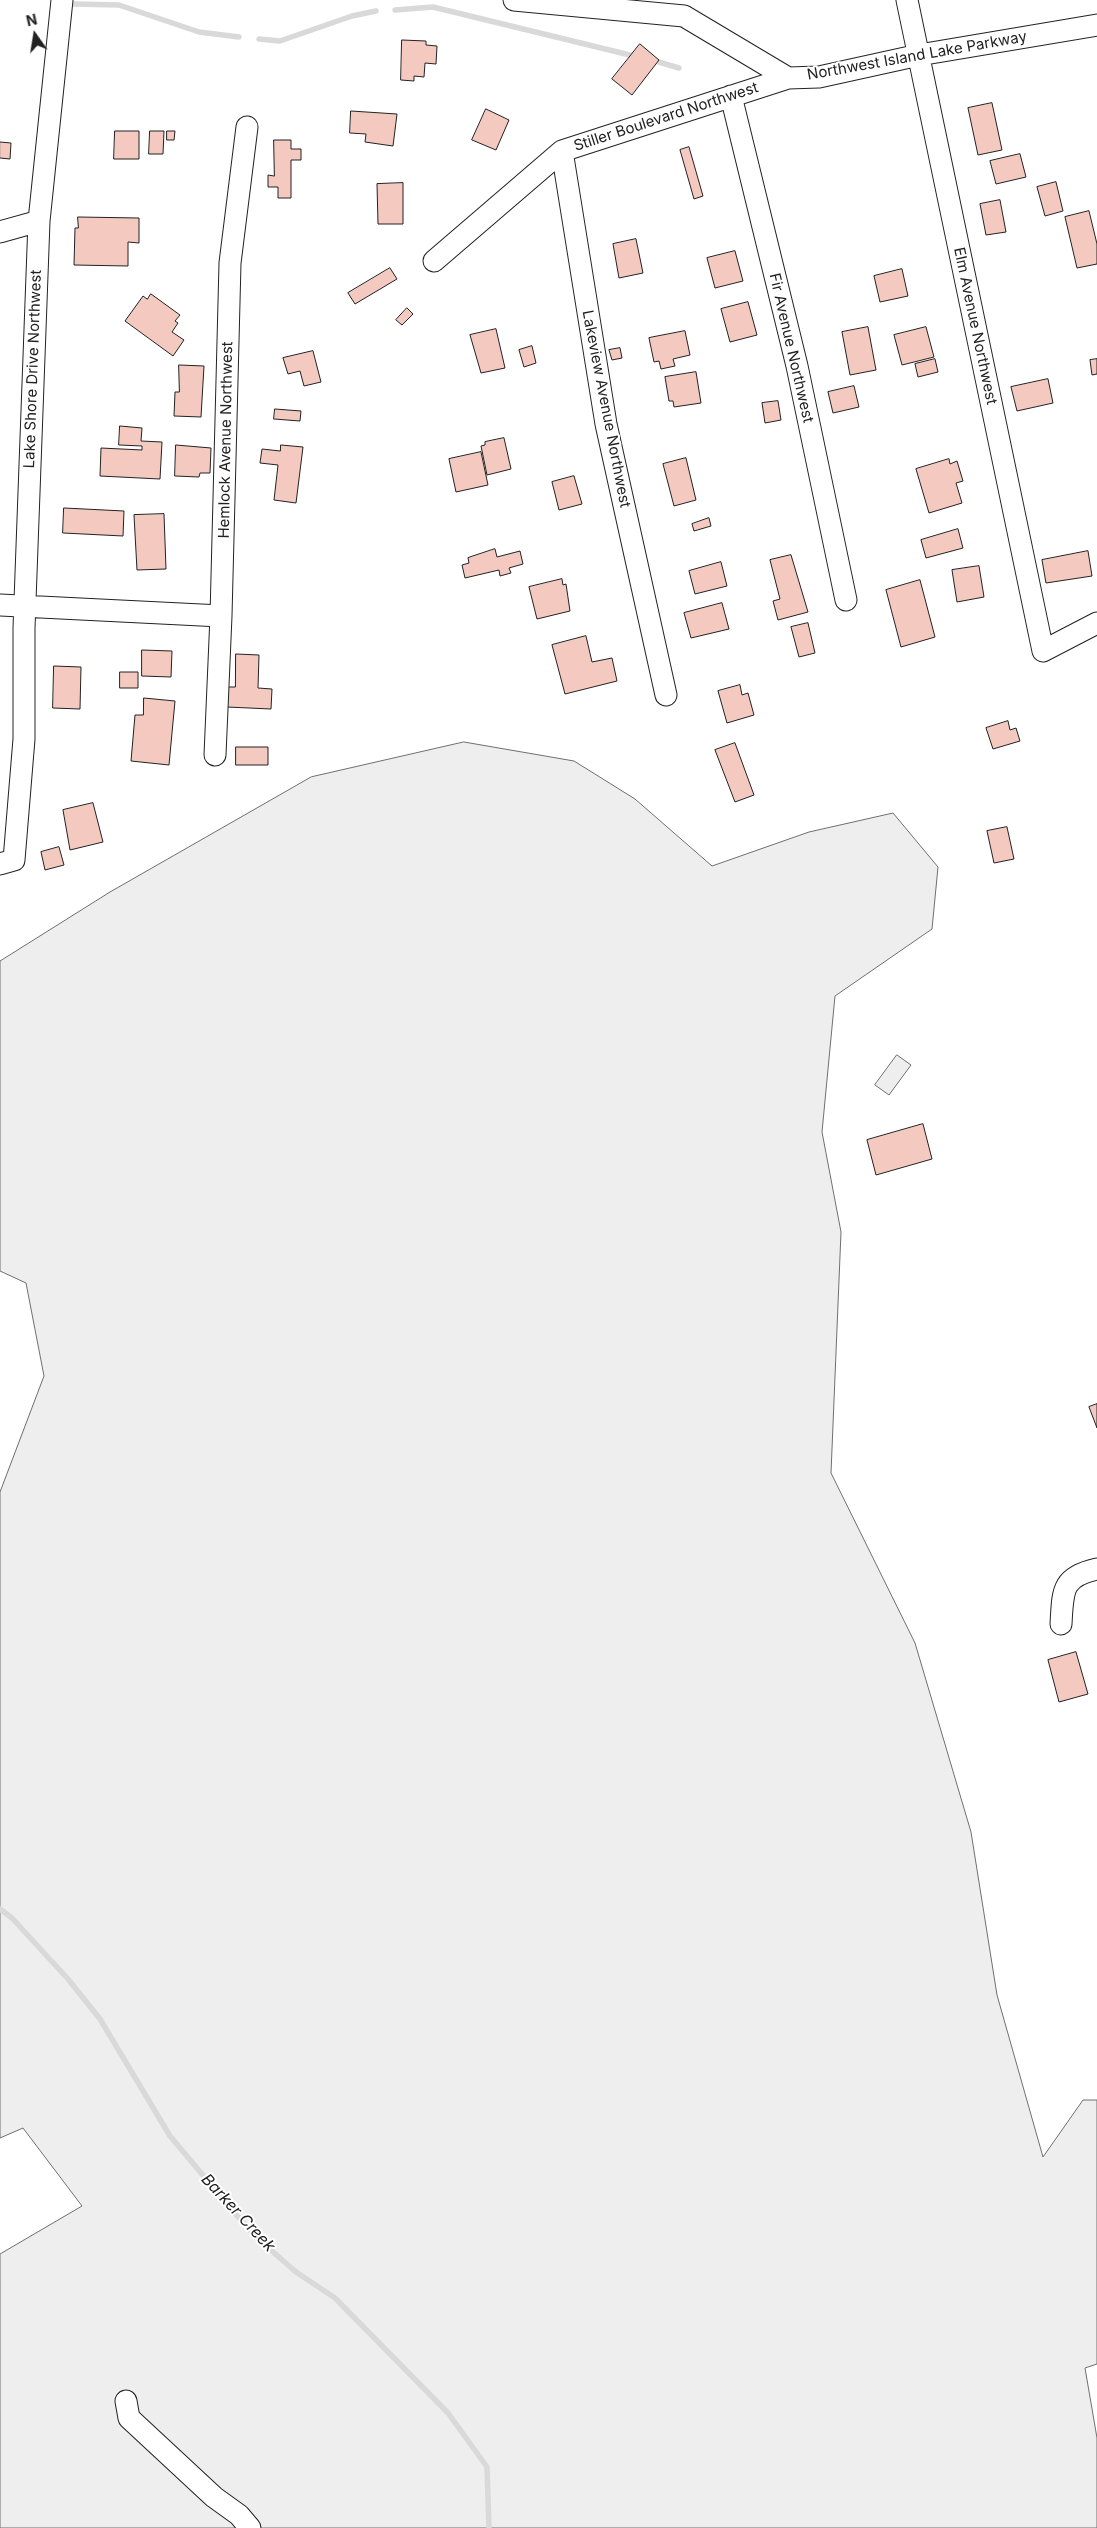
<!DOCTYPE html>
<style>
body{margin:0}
#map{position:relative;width:1097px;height:2528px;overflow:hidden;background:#fff;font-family:Inter,sans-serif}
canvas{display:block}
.north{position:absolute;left:10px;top:10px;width:50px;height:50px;-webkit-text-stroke:4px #fff;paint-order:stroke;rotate:347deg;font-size:14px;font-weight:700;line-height:20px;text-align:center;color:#222}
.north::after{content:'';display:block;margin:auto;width:18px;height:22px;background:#222;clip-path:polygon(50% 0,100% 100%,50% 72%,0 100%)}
</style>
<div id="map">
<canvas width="1097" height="2528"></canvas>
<div class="north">N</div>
</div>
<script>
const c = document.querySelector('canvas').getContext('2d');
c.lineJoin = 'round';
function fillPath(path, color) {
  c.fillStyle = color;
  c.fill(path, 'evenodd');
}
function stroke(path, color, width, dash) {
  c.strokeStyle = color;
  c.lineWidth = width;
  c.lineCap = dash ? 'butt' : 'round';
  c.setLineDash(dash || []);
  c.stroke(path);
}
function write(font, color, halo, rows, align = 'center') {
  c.font = font + ' Inter,sans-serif';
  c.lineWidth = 4;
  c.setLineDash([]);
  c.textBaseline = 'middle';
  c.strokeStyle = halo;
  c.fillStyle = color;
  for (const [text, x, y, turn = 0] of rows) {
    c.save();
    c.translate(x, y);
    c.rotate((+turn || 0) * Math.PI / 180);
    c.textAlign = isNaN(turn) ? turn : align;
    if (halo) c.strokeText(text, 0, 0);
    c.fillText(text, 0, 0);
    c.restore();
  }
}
const green = new Path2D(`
 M464,742L574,761L635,799L712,866L809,832L893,813L938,867L932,929L835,996L822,1132L841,1232L831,1473L915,1643L971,1832L997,1995L1043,2157L1083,2100H1097V2364L1085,2368L1097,2438V2528H0V2254L82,2206L23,2128L0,2138V1492L44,1376L26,1283L0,1271V961L110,892L311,777Z
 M897,1055L911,1065L889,1095L875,1085Z`);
fillPath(green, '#eee');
stroke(green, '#6f6f6f', 1);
stroke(new Path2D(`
 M74,4L119,5L199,32L239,37
 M395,10L433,7L638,57
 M259,39L280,41L352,16L376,11
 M652,60L679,68
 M0,1909L12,1918L68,1979L100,2019L170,2136L233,2211L256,2237L296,2272L335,2298L448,2413L487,2467L489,2528`), '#d9d9d9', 5.5);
const building = new Path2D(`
 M402,40L426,41V45L437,46L436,64L425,63L424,77L414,76V81L401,80Z
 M640,44L659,60L632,95L612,79Z
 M992,103L1002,150L978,155L968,108Z
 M486,109L509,120L496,150L472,140Z
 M351,111L397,114L393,146L365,142L366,134L350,133Z
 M115,131H139V159H114Z
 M150,131H164L163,154H149Z
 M167,131H175L174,140H167Z
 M274,140H291V149H301V160H291V198H278V187H268V175L274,176Z
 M0,142L11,143L10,159L0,158Z
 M689,147L703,196L694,199L680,150Z
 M1020,154L1026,177L996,184L990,161Z
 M1056,182L1063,211L1045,216L1037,187Z
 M403,183V224H378L377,184Z
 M1000,200L1006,232L986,235L980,204Z
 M1089,211L1097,244V264L1077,268L1065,217Z
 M78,217L139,218V243L128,242V266L74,265L75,228H78Z
 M636,239L643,273L619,278L613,244Z
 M735,251L743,281L715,288L707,258Z
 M390,268L397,279L355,304L348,293Z
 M902,269L908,296L880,302L874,276Z
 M151,294L180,315L175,321L178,323L172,332L184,340L173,356L125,321L143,296L147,299Z
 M748,302L757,335L730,342L721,309Z
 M407,308L413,314L402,325L396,320Z
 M868,327L876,370L850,375L842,332Z
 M926,327L934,357L902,365L894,335Z
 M496,329L505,368L481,373L470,335Z
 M685,331L690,355L673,359L675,366L661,369L659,361L654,362L649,338Z
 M532,346L536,363L524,367L519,350Z
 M620,348L622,358L612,360L609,350Z
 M313,351L321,382L304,386L300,371L288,374L283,358Z
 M935,359L938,372L918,377L915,364Z
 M1097,359V374L1092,375L1090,360Z
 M179,365L204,366L201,417L174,416L175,392H179Z
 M696,372L701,403L674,407L673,401H669L665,377Z
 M1048,379L1053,403L1017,411L1011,387Z
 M854,386L859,407L833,413L828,392Z
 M778,401L781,420L765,423L762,403Z
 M275,409L301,411L300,421L274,419Z
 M120,426L142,428L141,441L162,442L160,479L100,476L101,448L142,450V446L119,445Z
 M504,438L511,469L487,475L481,446L485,445V442Z
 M176,445L211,448L210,473H200L199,477L175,476Z
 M281,445L303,447L296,503L274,500L278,465L260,463L262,449L280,451Z
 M481,452L488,485L456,492L449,459Z
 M686,458L696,500L674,506L663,464Z
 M949,459L950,464L957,461L963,481L956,483L962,503L929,513L916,469Z
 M574,476L582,504L559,510L552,482Z
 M64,508L124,511L123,536L63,533Z
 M164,514L166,569L137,570L134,515Z
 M709,518L711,526L694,531L692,524Z
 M958,529L963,548L926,558L921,540Z
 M495,549L497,557L520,551L523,564L509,568L511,573L500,576L499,570L465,578L462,565L469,563L468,558Z
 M1088,551L1092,576L1046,583L1042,560Z
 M791,555L808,612L778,620L773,601L780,599L770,560Z
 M721,562L727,586L695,594L689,571Z
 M979,566L984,597L957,602L952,570Z
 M562,579L563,585L566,584L570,611L537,619L529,587Z
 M920,580L935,637L901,647L886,590Z
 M722,603L729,629L691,638L684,613Z
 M808,623L815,653L799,657L791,627Z
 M586,636L592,662L612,658L617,681L565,694L552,645Z
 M142,650L172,651L171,677L142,676Z
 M236,654L259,655L258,688L272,689L271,709L227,707L228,687H235Z
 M54,666L81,667L80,709L53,708Z
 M120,672H138V688H120Z
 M740,685L742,695L748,693L754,715L727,723L718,691Z
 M144,698L175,701L169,765L131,761L135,715H143Z
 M1008,721L1010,730L1016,728L1020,741L993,749L986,728Z
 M735,743L754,795L735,802L715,750Z
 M236,747H268V765H236Z
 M93,803L103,842L70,850L63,810Z
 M1007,827L1014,859L994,863L987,831Z
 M59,847L64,865L45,870L41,852Z
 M923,1124L932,1159L876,1175L867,1140Z
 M1097,1404V1428L1089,1407Z
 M1076,1652L1088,1694L1059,1702L1048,1660Z`);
fillPath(building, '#f3c9c0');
stroke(building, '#222', 1);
const minor = new Path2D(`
 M514,0L684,16L788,78L819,77L919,55L1097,25
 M907,0L1043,651L1097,623
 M731,96L797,366L846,600
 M562,151L606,424L666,695
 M0,232L39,221
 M434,261L562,151L788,78
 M0,605L221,616
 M215,755L221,616L230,263L247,127
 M0,864L14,860L24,739V628L39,221L62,0
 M1061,1624C1063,1591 1061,1577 1097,1569
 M126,2401L129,2418L214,2497L239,2515L250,2528`);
stroke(minor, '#222', 23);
stroke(minor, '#fff', 21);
write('15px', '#222', '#fff', [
 ["Northwest Island Lake Parkway",917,56,-10],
 ["Stiller Boulevard Northwest",666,117,-18],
 ["Elm Avenue Northwest",975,326,78],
 ["Fir Avenue Northwest",791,348,77],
 ["Lake Shore Drive Northwest",33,369,-88],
 ["Lakeview Avenue Northwest",606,409,79],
 ["Hemlock Avenue Northwest",226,440,-89]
]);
write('italic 16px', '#222', '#fff', [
 ["Barker Creek",238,2213,47]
]);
</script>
